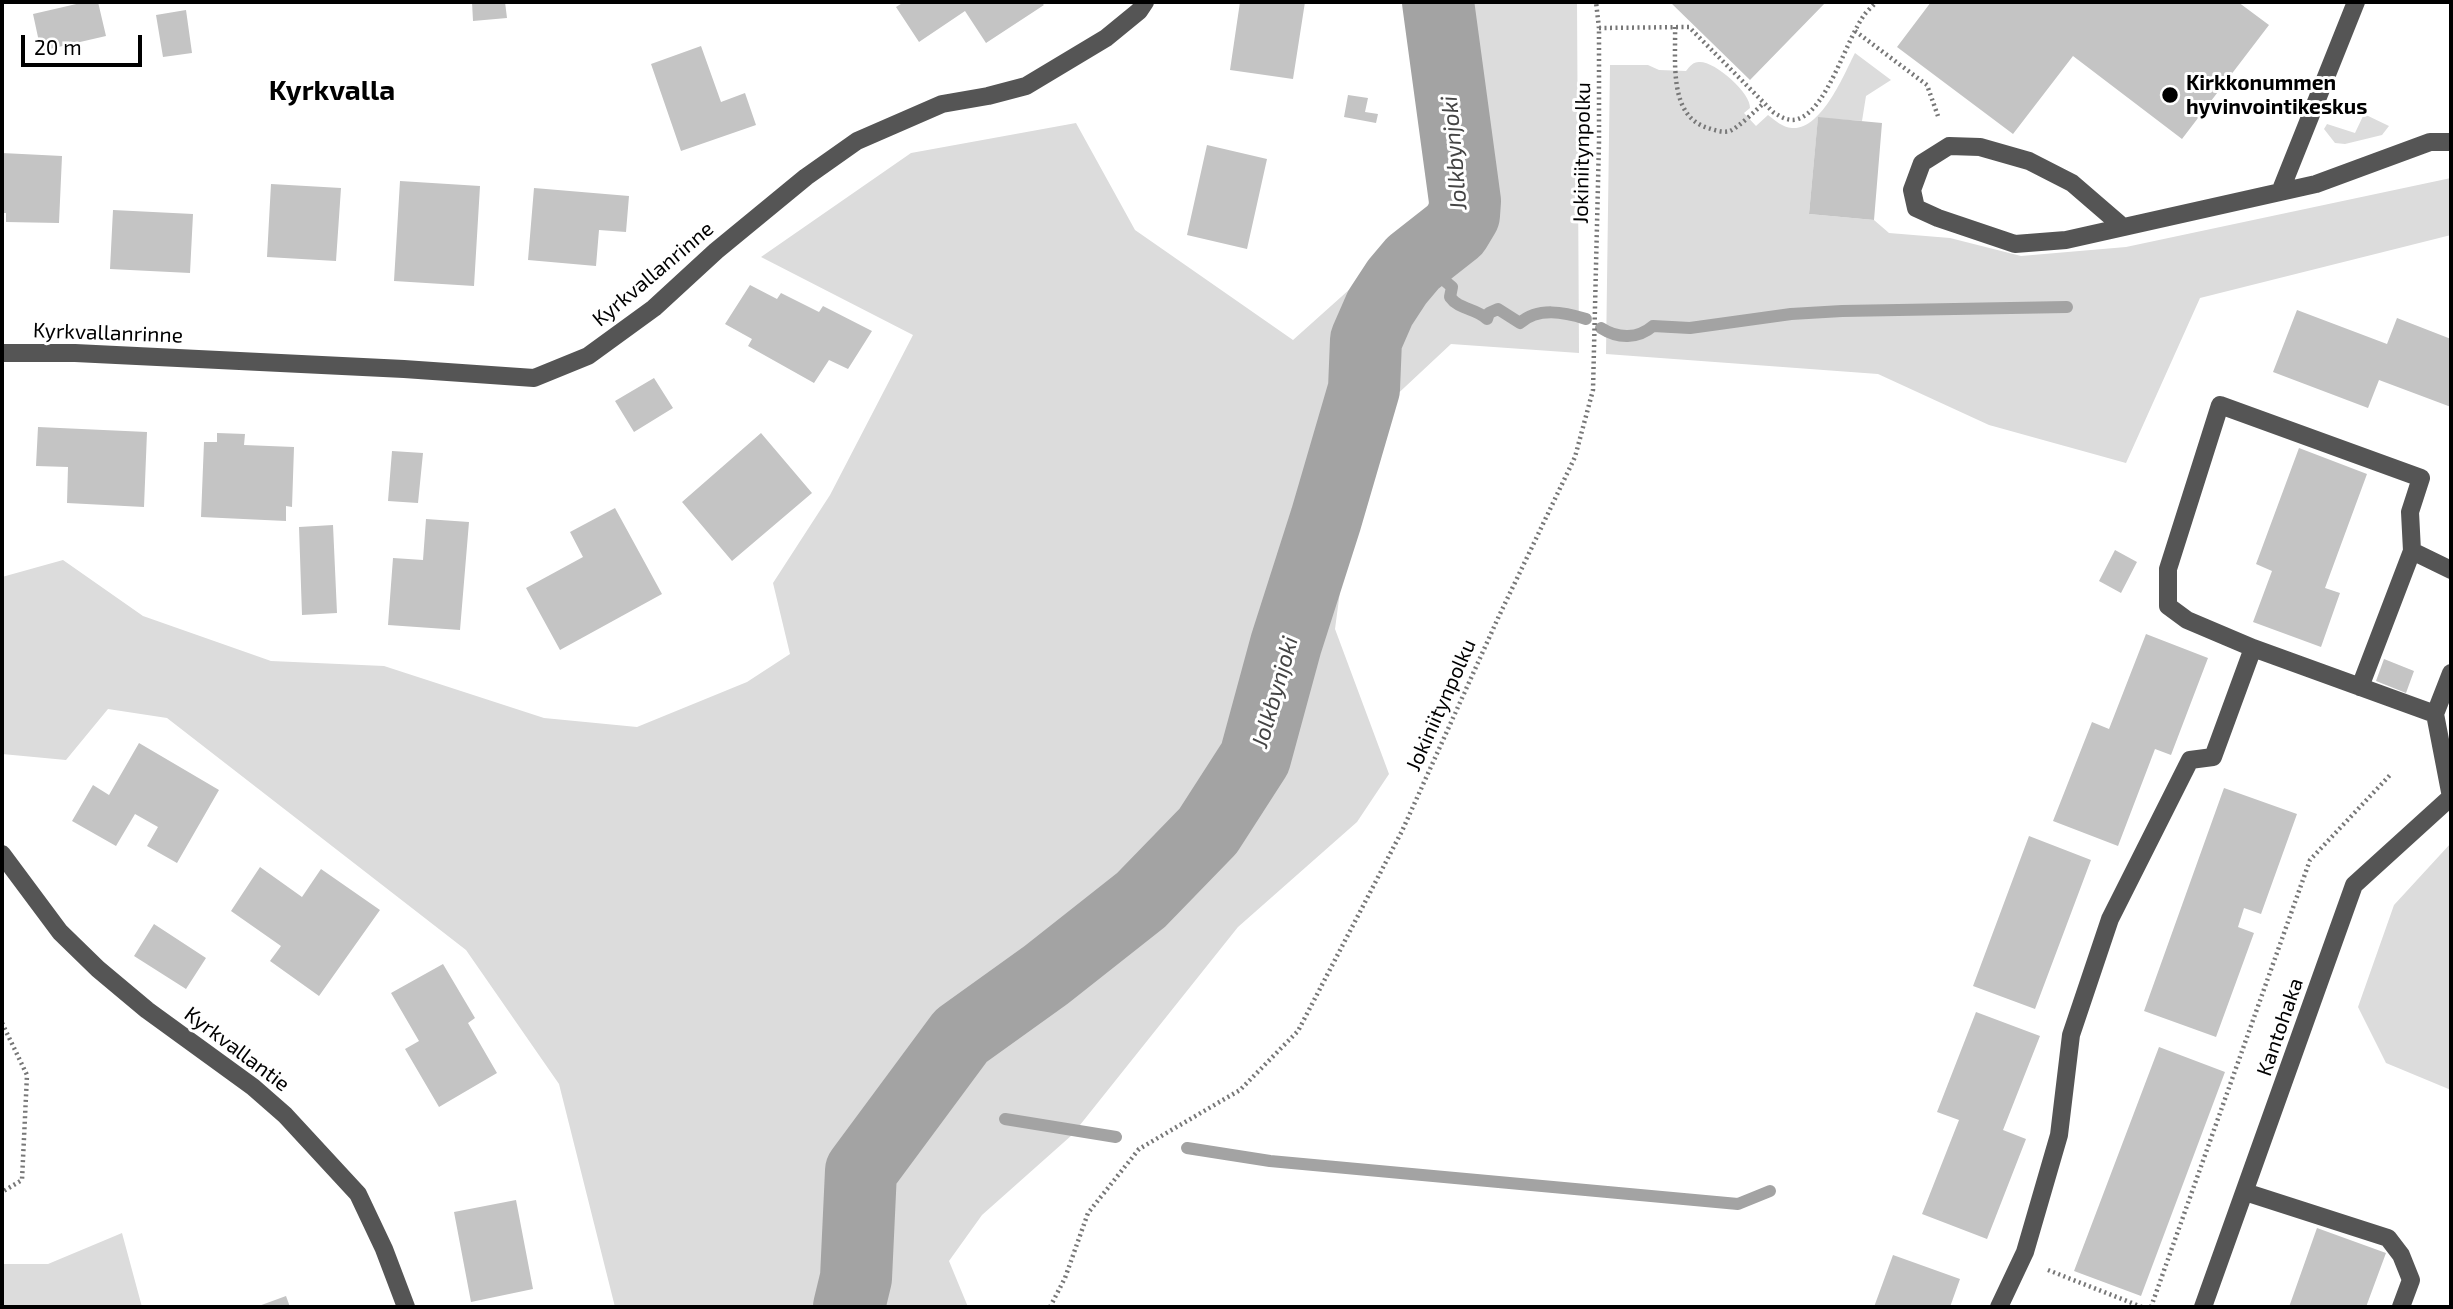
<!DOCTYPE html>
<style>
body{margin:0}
#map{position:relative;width:2453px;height:1309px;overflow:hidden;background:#fff;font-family:"Exo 2",sans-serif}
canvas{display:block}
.frame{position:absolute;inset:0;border:4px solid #000;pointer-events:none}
.scale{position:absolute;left:21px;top:35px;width:121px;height:32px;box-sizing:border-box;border:4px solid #000;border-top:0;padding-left:9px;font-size:21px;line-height:24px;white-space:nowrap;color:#000;-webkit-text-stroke:5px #fff;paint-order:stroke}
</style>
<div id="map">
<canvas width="2453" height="1309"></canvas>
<div class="frame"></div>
<div class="scale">20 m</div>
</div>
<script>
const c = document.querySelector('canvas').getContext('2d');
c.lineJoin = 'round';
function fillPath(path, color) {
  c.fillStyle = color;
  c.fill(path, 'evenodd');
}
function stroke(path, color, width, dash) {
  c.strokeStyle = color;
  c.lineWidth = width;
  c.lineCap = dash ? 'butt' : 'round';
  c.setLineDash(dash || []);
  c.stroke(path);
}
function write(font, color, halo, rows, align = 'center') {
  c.font = font + ' "Exo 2",sans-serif';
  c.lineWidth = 6;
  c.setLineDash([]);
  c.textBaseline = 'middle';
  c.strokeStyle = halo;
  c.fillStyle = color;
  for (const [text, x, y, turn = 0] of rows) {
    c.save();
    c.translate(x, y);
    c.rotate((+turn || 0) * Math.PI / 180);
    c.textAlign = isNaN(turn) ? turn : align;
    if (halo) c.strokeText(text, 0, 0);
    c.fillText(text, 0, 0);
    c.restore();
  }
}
fillPath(new Path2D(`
 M1416,2H1577L1579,353L1451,344L1375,415L1348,531L1335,629L1389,774L1357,822L1238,927L1072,1135L982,1215L949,1261L968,1307H615L559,1084L466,950L167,718L108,709L66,760L2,754V577L63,560L143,616L271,661L384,666L544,718L637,727L747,682L790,654L773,583L830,495L913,335L761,257L911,153L1076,123L1135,230L1293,340L1437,211Z
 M1855,53L1891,80L1866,96L1862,121L1818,118L1809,214L1874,220L1889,233L1950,238L2021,256L2126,247L2451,178V235L2200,298L2126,463L1989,425L1878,374L1606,354L1610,65H1648L1659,70L1686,71C1690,66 1693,62 1699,62C1715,61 1751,93 1750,108L1744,113L1756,126L1768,115C1776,121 1782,127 1792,128C1822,130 1844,74 1855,53Z
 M2364,114L2389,126L2382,135L2345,144L2335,143L2324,129L2327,124L2355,133Z
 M2451,843V1090L2386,1063L2358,1007L2394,905Z
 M122,1233L142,1307H2V1264H48Z`), '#dcdcdc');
stroke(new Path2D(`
 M1413,263L1445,281L1452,287L1450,297C1459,310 1476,308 1487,319L1489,313L1498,309L1520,323C1538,307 1564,312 1586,319
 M1601,328C1618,339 1638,339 1653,326L1690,328L1791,314L1842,311L2067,307
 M1005,1119L1116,1137
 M1187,1148L1270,1161L1738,1204L1770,1191`), '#a3a3a3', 12);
stroke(new Path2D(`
 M849,1307L856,1278L861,1171L961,1036L1046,975L1141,900L1208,831L1255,758L1286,644L1326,519L1364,389L1366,340L1380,308L1397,282L1413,263L1455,230L1464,215L1465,201L1438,2`), '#a3a3a3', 72);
fillPath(new Path2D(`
 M85,2H98L106,36L41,51L33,14Z
 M472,2H505L507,18L473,21Z
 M904,2H1041L1044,5L986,43L965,11L919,42L896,7Z
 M1240,2H1305L1293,79L1230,70Z
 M1670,2H1826L1750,80Z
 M1931,2H2238L2269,25L2182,139L2073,56L2013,134L1897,47Z
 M186,10L192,53L163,57L156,15Z
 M701,46L721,102L745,93L756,125L681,151L651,64Z
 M1348,95L1368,98L1365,112L1378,114L1376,123L1344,117Z
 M1818,117L1882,123L1874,220L1809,214Z
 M1207,145L1267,159L1247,249L1187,235Z
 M2,153L62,156L59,223L6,222V213H2Z
 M400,181L480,186L474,286L394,281Z
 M271,184L341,188L336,261L267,257Z
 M534,188L629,196L626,232L599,230L596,266L528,260Z
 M113,210L193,214L190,273L110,269Z
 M750,285L777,299L781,293L819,312L823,306L872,331L848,369L829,360L814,383L748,346L752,339L725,324Z
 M2297,310L2387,344L2397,318L2451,339V407L2379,380L2368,408L2273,372Z
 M654,378L673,408L634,432L615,401Z
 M38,427L147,432L144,507L67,503L68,467L36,466Z
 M217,433L245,434L244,445L294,447L292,507L286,506V521L201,517L204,442H217Z
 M761,433L812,493L732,561L682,502Z
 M2299,448L2367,474L2325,588L2340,593L2321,647L2253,622L2272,571L2256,564Z
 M392,451L423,453L418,503L388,501Z
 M615,508L662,594L560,650L526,588L583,557L570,532Z
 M426,519L469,522L460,630L388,625L393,558L423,560Z
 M333,525L337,613L302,615L299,527Z
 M2115,550L2137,562L2121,593L2099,581Z
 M2146,634L2208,658L2171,755L2155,749L2118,846L2053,821L2092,722L2109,729Z
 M2384,659L2414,671L2406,693L2376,681Z
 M139,743L219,790L177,863L147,846L158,827L135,814L116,846L72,821L93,785L109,795Z
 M2224,788L2297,814L2261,914L2244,908L2238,927L2254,933L2216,1037L2144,1011Z
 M2029,836L2091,860L2035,1009L1973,986Z
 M260,867L302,897L321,869L380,910L319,996L270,961L281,946L231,911Z
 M154,924L206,958L186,989L134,956Z
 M443,964L475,1018L468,1023L497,1073L439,1107L405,1049L419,1041L391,993Z
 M1976,1012L2040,1036L2003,1130L2026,1139L1987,1239L1922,1214L1959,1120L1937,1112Z
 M2159,1047L2225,1072L2141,1296L2074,1271Z
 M516,1200L533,1289L471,1302L454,1212Z
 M2317,1228L2386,1253L2366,1307H2289Z
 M1893,1255L1960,1279L1950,1307H1874Z
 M286,1296L290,1307H256Z`), '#c4c4c4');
stroke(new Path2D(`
 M1675,27C1676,61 1668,116 1708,128C1714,130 1723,133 1730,131C1739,127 1756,110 1764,103
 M1599,28L1689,27L1773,112C1781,117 1789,122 1798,119C1828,109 1846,39 1865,14C1868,10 1873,6 1876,2
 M1855,31L1927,85L1939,119
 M2,1023L27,1075L22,1180L2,1192
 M2048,1270L2142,1307
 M1050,1307L1065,1278L1088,1213L1139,1149L1240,1090L1298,1031L1402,831L1499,616L1575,457L1593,390L1599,142V28L1596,2
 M2151,1307L2310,860L2391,774`), '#777', 4.5, [2, 3.5]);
stroke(new Path2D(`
 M2280,192L2356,2
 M2123,227L2072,183L2029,161L1980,147L1949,146L1922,163L1912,190L1916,208L1938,218L2015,244L2066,240L2316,184L2430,142H2451
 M2,353H75L404,369L534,378L588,356L654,308L716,251L806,177L857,141L942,104L988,96L1026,86L1106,38L1139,11L1145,2
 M2253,648L2435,714
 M2360,687L2412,551
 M2451,797L2435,714L2451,673
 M2,854L60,932L98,969L147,1010L253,1087L285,1115L358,1194L384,1249L406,1307
 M2245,1192L2388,1238L2401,1255L2411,1280L2401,1307
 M1999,1307L2025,1252L2059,1135L2071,1035L2110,919L2190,760L2213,757L2253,648L2187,620L2168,606V569L2220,405L2421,478L2410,512L2412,551L2451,570
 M2203,1307L2354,885L2451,797`), '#555', 18);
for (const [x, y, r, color] of [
 [2170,95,9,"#000"]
]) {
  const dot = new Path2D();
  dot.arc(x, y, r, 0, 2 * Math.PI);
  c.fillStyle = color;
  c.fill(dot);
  stroke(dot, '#fff', 2.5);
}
write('bold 21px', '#000', '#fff', [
 ["Kirkkonummen",2186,83],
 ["hyvinvointikeskus",2186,107]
], 'left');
write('21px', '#000', '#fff', [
 ["Jokiniitynpolku",1582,153,-89],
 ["Kyrkvallanrinne",653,274,-40],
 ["Kyrkvallanrinne",108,333,2],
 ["Jokiniitynpolku",1441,705,-66],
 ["Kantohaka",2280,1027,-71],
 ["Kyrkvallantie",237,1049,37]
]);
write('italic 23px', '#444', '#fff', [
 ["Jolkbynjoki",1454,153,-95],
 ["Jolkbynjoki",1275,692,-74]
]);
write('bold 28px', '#000', '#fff', [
 ["Kyrkvalla",332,91]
]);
</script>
